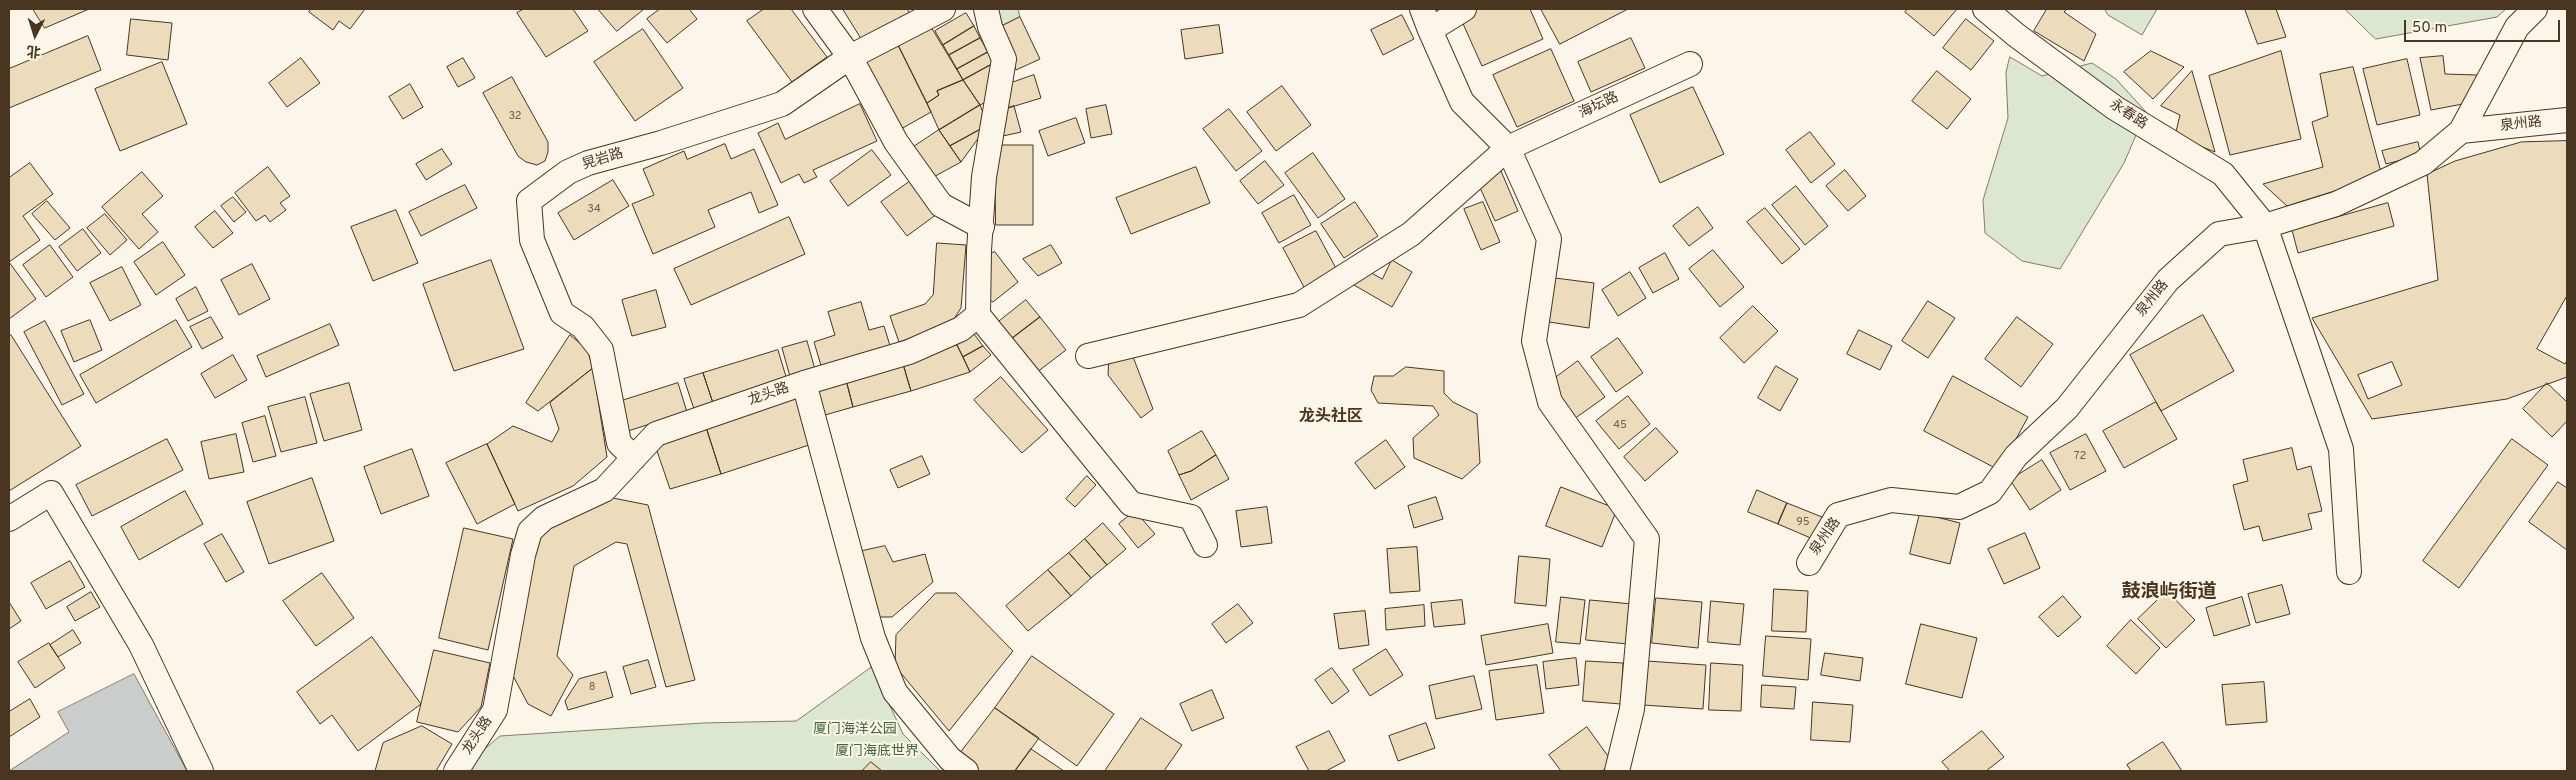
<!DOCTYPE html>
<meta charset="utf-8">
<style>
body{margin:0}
#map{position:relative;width:2576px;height:780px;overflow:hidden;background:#fbf6e9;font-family:Overpass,"Noto Sans SC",sans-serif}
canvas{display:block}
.frame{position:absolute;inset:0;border:10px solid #4a3520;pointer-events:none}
.north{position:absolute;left:10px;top:10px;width:50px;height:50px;-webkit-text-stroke:4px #fbf6e9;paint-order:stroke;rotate:185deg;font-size:14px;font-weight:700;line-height:20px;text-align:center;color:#4a3520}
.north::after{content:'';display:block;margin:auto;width:18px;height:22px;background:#4a3520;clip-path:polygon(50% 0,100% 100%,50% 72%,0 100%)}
.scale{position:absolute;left:2404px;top:20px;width:156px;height:22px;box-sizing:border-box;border:2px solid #4a3520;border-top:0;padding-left:6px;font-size:15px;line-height:18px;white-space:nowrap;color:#4a3520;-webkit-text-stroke:4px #fbf6e9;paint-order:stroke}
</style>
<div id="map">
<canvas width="2576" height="780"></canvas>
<div class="frame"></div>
<div class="north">北</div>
<div class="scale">50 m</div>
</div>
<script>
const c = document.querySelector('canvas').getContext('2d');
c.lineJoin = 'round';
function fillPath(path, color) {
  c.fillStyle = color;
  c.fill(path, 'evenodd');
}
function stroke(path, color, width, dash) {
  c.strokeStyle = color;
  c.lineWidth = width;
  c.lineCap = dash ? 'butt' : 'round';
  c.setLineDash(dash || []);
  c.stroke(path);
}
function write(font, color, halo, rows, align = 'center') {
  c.font = font + ' Overpass,"Noto Sans SC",sans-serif';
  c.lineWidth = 4;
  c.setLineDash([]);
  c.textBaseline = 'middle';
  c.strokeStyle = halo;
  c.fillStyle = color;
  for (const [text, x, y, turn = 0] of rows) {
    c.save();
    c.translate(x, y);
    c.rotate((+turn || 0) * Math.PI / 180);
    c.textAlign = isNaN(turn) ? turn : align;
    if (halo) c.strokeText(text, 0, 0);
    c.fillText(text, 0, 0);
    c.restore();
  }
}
const green = new Path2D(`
 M992,9H1018L1020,17L996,29Z
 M2105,9H2157L2142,35L2108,15Z
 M2345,9H2506L2497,17L2376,39Z
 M2010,57L2042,76L2092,63L2116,79L2146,112L2124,163L2060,269L2022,261L1985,233L1983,200L2008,118L2006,73Z
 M872,667L903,734L940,771H467L475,757L500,736L703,723L796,721Z`);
fillPath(green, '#dce7d0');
stroke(green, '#887966', 1);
const water = new Path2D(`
 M134,674L187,771H9L69,732L58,712Z`);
fillPath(water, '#c9cecd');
stroke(water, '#887966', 1);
const building = new Path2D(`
 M33,9H89L45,28Z
 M311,9H365L350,29L339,21L333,30L309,12Z
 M524,9H573L588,31L546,57L517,13Z
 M598,9H644L617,31Z
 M660,9H689L697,19L667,43L647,19Z
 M764,9H791L827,57L792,82L747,21Z
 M843,9H907L911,15L861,38Z
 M1478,9H1530L1543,39L1482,66L1460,17Z
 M1541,9H1628L1560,44Z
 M1908,9H1957L1934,36L1905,12Z
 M2047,9H2067L2064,12L2096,34L2084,61L2034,31Z
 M2245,9H2276L2286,37L2258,44Z
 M966,13L974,26L943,45L935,31Z
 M1402,15L1414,39L1383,55L1371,30Z
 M1020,17L1040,59L1016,70L996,29Z
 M131,19L172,23L168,60L127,55Z
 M1966,19L1994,41L1971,70L1943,48Z
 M1219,25L1223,53L1185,59L1181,30Z
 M974,26L980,38L949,55L943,45Z
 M931,27L963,80L937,91L939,95L927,103L898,45Z
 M643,29L683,88L635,121L594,62Z
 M88,36L101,70L9,108V69Z
 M980,38L988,52L957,69L949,55Z
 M1631,38L1645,68L1591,92L1578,62Z
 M898,45L931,112L901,129L866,66L868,58Z
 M1551,49L1574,101L1517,127L1493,75Z
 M2151,51L2184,67L2153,99L2124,72Z
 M2281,51L2301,139L2230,155L2209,76Z
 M988,52L994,63L963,80L957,69Z
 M2443,56L2445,74L2477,75L2478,85L2468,103L2431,110L2420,58Z
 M301,58L320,83L287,107L269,83Z
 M463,58L475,78L458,87L447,67Z
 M2407,59L2420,115L2377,125L2363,69Z
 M162,62L187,124L120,151L95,89Z
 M994,63L992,99L980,105L963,80Z
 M2353,67L2382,176L2287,206L2263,184L2323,167L2312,122L2328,116L2320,74Z
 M1937,71L1971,99L1947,129L1912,101Z
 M2192,71L2215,152L2175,136L2180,115L2161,106Z
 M1034,75L1041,98L1005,109L1011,83Z
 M512,77L548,142V152L545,161L537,165L526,162L518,156L483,93Z
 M963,80L980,105L939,130L927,103L939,95L937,91Z
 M410,84L423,107L403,119L389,97Z
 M1282,86L1311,125L1276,151L1247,112Z
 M1693,87L1724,154L1660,183L1630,115Z
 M860,104L877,141L813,170L817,177L804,183L799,174L781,183L758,133L778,123L785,139Z
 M980,105L988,125L950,146L939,130Z
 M1106,105L1112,134L1091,138L1086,109Z
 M1014,106L1021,132L1003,136L1005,109Z
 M1229,109L1262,151L1236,171L1203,129Z
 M1076,118L1085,143L1048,156L1039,131Z
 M988,125L961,162L950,146Z
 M939,130L961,162L928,180L912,148Z
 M1810,132L1835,164L1811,183L1786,150Z
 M2567,141V377L2507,399L2372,419L2312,318L2438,280L2427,174L2455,161L2521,142Z
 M2418,142L2421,155L2386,164L2382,151Z
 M725,144L731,159L754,149L778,205L759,213L751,192L708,210L715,227L653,254L632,204L654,195L643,169L684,151L687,159Z
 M995,145H1033V225H996Z
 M442,149L452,164L426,180L416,164Z
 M872,150L891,175L848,206L830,181Z
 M1313,153L1345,199L1318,218L1285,173Z
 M1265,161L1284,185L1258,204L1240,181Z
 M30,163L53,194L23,216L40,240L9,262L36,299L9,319V178Z
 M268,167L290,196L280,203L286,210L270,222L265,215L256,221L235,193Z
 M1196,167L1210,203L1131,234L1116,198Z
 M1845,170L1866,196L1848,211L1826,186Z
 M1501,171L1518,211L1495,221L1477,181Z
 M142,172L163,196L142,214L158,232L139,249L102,207Z
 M613,180L629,206L574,240L558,213Z
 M912,180L937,214L907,236L881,202Z
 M465,185L477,208L421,236L409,212Z
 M1796,186L1828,226L1805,245L1772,205Z
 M1294,195L1311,225L1279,243L1262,213Z
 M233,197L246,212L234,222L221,206Z
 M47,201L70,228L55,240L32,214Z
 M1355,202L1378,236L1344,258L1321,224Z
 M1483,202L1500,242L1481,250L1464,209Z
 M2388,203L2394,226L2298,253L2292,230Z
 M1698,207L1713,228L1689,246L1673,226Z
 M1765,208L1800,249L1782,264L1747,222Z
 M396,210L418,263L373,281L351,227Z
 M215,211L233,233L213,248L195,227Z
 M105,214L127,240L110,255L87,228Z
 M789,217L805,254L691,305L674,269Z
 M83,229L101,253L77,271L59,247Z
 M1316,231L1338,272L1305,289L1283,248Z
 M163,242L185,275L156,295L134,262Z
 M937,243L966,245L961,308L954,319L944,327L899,342L890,316L925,304L933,295Z
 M50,245L73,277L46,297L23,265Z
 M1051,245L1062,263L1038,276L1023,259Z
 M1713,250L1744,287L1720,307L1689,269Z
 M995,252L1018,282L993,302L986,298L988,254Z
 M1665,253L1679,279L1653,293L1639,268Z
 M491,260L524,349L454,371L423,284Z
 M1392,260L1412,272L1392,307L1354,285L1363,268L1382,279Z
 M252,264L270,299L239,315L221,280Z
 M122,267L141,305L110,321L90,283Z
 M1630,272L1646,298L1618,316L1602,290Z
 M1555,278L1594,283L1589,328L1549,322Z
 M196,287L208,311L188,321L176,299Z
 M656,290L666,327L632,336L622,300Z
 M2567,296V360L2565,364L2537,349Z
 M1026,300L1040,317L1006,343L997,323Z
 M1928,301L1955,318L1928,358L1902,341Z
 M861,302L869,330L884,326L891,349L822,369L814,342L835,335L828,312Z
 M1753,306L1778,331L1744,363L1720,338Z
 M2203,315L2234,371L2161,411L2130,355Z
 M211,317L223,338L202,349L190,327Z
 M1040,317L1066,350L1032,376L1006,343Z
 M2017,317L2053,344L2021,387L1985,359Z
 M90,320L102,350L74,362L61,331Z
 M176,320L192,347L96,403L80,375Z
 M45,321L84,394L62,405L24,332Z
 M330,324L339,345L266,377L257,356Z
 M1859,330L1892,346L1880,370L1847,354Z
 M974,334L983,346L963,357L957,345Z
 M11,335L81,446L9,491V336Z
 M570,335L587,349L593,368L538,411L526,403Z
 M1618,338L1643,373L1616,392L1591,357Z
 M807,341L816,373L791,380L782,348Z
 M957,345L970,372L911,391L903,364Z
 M983,346L991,355L970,372L963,357Z
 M1130,349L1153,409L1141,418L1108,375L1109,356Z
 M778,350L787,380L713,403L703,373Z
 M233,355L247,380L215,398L201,374Z
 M1578,361L1605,397L1574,419L1547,384Z
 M2392,362L2402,385L2368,399L2358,375Z
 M903,364L911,391L853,407L846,380Z
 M1776,366L1798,379L1780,411L1758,398Z
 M1406,367L1444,371V393L1453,402L1477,414L1480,463L1462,479L1414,458L1413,438L1439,415L1433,406L1378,403L1371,390L1374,376H1393Z
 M593,368L607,457L573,486L518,511L487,444L513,426L552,442L559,429L550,403Z
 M703,373L713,403L694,409L684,379Z
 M1953,376L2028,417L1999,470L1924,431Z
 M1001,377L1048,430L1022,453L974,400Z
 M846,380L853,407L825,415L816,389Z
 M349,383L362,430L324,441L310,394Z
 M678,383L687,412L625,432L615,403Z
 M2547,383L2567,402V421L2552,437L2523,409Z
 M1628,396L1650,424L1619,449L1596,421Z
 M305,397L317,443L281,452L268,407Z
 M800,397L815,443L721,474L706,427Z
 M2156,402L2177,439L2124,468L2103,431Z
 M265,416L276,456L253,462L242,423Z
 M706,427L721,474L670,489L657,451L664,442Z
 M1656,428L1678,452L1645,481L1624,457Z
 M1202,431L1216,455L1191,471L1179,475L1168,451Z
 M236,434L244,472L209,479L201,442Z
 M2086,434L2106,471L2070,490L2050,453Z
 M167,439L183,470L92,516L76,485Z
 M2512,439L2548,465L2459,588L2423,561Z
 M1386,440L1405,467L1375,489L1355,463Z
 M487,444L515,504L477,524L446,463Z
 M2292,448L2297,470L2311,466L2322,511L2308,514L2312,529L2263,541L2259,526L2244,530L2233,485L2248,481L2243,460Z
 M412,449L429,496L381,514L364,467Z
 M1216,455L1229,479L1191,500L1179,475L1191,471Z
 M922,456L930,474L898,488L890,470Z
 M2042,460L2061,490L2030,510L2010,480Z
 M1087,476L1096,485L1075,507L1066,499Z
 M312,478L334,541L269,564L247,502Z
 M2558,482L2567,488V550L2529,522Z
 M1561,487L1617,509L1602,547L1546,526Z
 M1757,490L1787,503L1778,524L1748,512Z
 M185,491L203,524L139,560L121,527Z
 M1436,497L1443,519L1414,528L1408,506Z
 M613,498L648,505L695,680L666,687L627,544L616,542L574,566L557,656L573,675L551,716L528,704L510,670L532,541L543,525Z
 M1787,503L1822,517L1813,539L1778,524Z
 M1267,507L1272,543L1241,547L1236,511Z
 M1135,511L1155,534L1138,548L1119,524Z
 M1920,513L1960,523L1950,564L1910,554Z
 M1103,523L1126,549L1107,565L1085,539Z
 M464,528L513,539L488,650L439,638Z
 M2025,533L2040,568L2004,584L1988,549Z
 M222,534L244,572L226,582L204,544Z
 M1085,539L1107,565L1091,578L1069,553Z
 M885,546L893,562L925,554L933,582L892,617H877L858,552Z
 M1417,547L1420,591L1390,593L1387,549Z
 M1069,553L1091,578L1071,596L1048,570Z
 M1519,556L1550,559L1546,606L1515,603Z
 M70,561L85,587L46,609L31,583Z
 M1048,570L1071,596L1028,631L1006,606Z
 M322,573L354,618L316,646L283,601Z
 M2282,585L2290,614L2256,623L2248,594Z
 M1774,589L1808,591L1806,632L1772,631Z
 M2167,591L2195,620L2166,648L2138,619Z
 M91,592L100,607L75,621L67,607Z
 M936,593H956L1013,651L949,731L895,666L896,635Z
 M2063,596L2081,617L2058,637L2039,617Z
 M1561,597L1585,600L1580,644L1556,642Z
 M2242,597L2250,625L2214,636L2206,608Z
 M1656,598L1702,602L1698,648L1652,643Z
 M1462,600L1465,624L1434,627L1431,603Z
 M1590,600L1632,604L1628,644L1586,640Z
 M1711,601L1744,604L1740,645L1708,642Z
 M9,602L21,621L9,629Z
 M1238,604L1253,623L1226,643L1212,624Z
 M1424,605L1425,626L1386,630L1385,609Z
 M1365,611L1369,645L1339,649L1334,614Z
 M2131,620L2160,648L2136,674L2107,646Z
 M1548,624L1553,653L1486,665L1481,636Z
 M1921,624L1977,638L1962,698L1906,684Z
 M73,630L81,643L58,657L50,645Z
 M1766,636L1811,639L1808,680L1763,676Z
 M372,637L421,704L358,751L332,715L320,724L297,692Z
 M49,643L65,668L35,688L18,662Z
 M1386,649L1403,675L1370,696L1353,670Z
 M434,650L490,663L481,707L458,732L417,722Z
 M1825,653L1863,658L1860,681L1821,675Z
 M1032,656L1114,714L1077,766L995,708Z
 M1576,658L1579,685L1546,689L1543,662Z
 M648,660L656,687L631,694L623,667Z
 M1586,661L1623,663L1621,704L1583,701Z
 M1646,661L1706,665L1703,709L1643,705Z
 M1711,663L1743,665L1741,711L1709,710Z
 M1537,665L1544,713L1496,720L1489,671Z
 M1332,668L1349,691L1332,704L1315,680Z
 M606,672L613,697L568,710L565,701L579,679Z
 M1474,676L1482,709L1436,719L1429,686Z
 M2264,682L2267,722L2226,725L2222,685Z
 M1762,685L1796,687L1794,709L1761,707Z
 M1212,690L1224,718L1192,731L1180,704Z
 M30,699L40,717L9,737V712Z
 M1813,702L1853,705L1850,742L1811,740Z
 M995,708L1039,738L1015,771H980L958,756Z
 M1141,718L1182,745L1164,771H1105Z
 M1426,723L1435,748L1398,761L1389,736Z
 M422,726L452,744L436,771H375L383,743Z
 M1587,727L1613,763L1602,771H1561L1549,755Z
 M1329,731L1345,761L1326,771H1309L1296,747Z
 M1982,731L2004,757L1986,771H1950L1942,762Z
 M2163,742L2182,771H2131L2127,765Z
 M1031,749L1064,771H1015Z
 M871,762L882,771H862Z`);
fillPath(building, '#ecdcbc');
stroke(building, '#4a3520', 1);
const minor = new Path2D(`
 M815,9L850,57L896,142L941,205L982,227
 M1422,9L1430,30
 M1464,9L1430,30L1462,102L1508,148L1690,64
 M1985,9L2016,35L2115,108L2223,174L2265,226L2341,449L2349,572
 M2461,131L2517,27L2535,9
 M978,315L1131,504L1191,517L1205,545
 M1088,356L1299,305L1411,234L1508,148L1549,239L1534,341L1550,402L1647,539L1632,709L1617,771
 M804,383L873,638L895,692L950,759L966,771
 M634,458L619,443L601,350L583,327L562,313L532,240L529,201L568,172L588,163L661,143L782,104L850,57L943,9
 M9,519L51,493L141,645L201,771
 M1809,563L1838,515L1891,500L1959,507L1990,492L2016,456L2067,408L2168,280L2219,234L2265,226L2336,204L2423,163L2461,131L2567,120
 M456,771L495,710L523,555L530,531L544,518L604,490L656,434L804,383L909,352L961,329L978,315L979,250L984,177L1004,59L990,27L986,9`);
stroke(minor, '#4a3520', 26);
stroke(minor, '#fbf6e9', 24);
write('11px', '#725f47', null, [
 ["32",515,117],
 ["34",594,210],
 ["45",1620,426],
 ["72",2080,457],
 ["95",1803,523],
 ["8",592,688]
]);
write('14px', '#4a3520', '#fbf6e9', [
 ["海坛路",1599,106,-25],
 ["永春路",2128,115,33],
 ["泉州路",2521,125,-6],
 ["晃岩路",603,160,-17],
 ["泉州路",2153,299,-51],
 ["龙头路",769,395,-19],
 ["泉州路",1826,537,-55],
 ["龙头路",478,736,-57]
]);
write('14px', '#436837', '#fbf6e9', [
 ["厦门海洋公园",855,730],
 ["厦门海底世界",877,752]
]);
write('bold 16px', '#4a3520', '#fbf6e9', [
 ["龙头社区",1331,418]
]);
write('bold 19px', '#4a3520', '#fbf6e9', [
 ["鼓浪屿街道",2169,593]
]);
</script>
